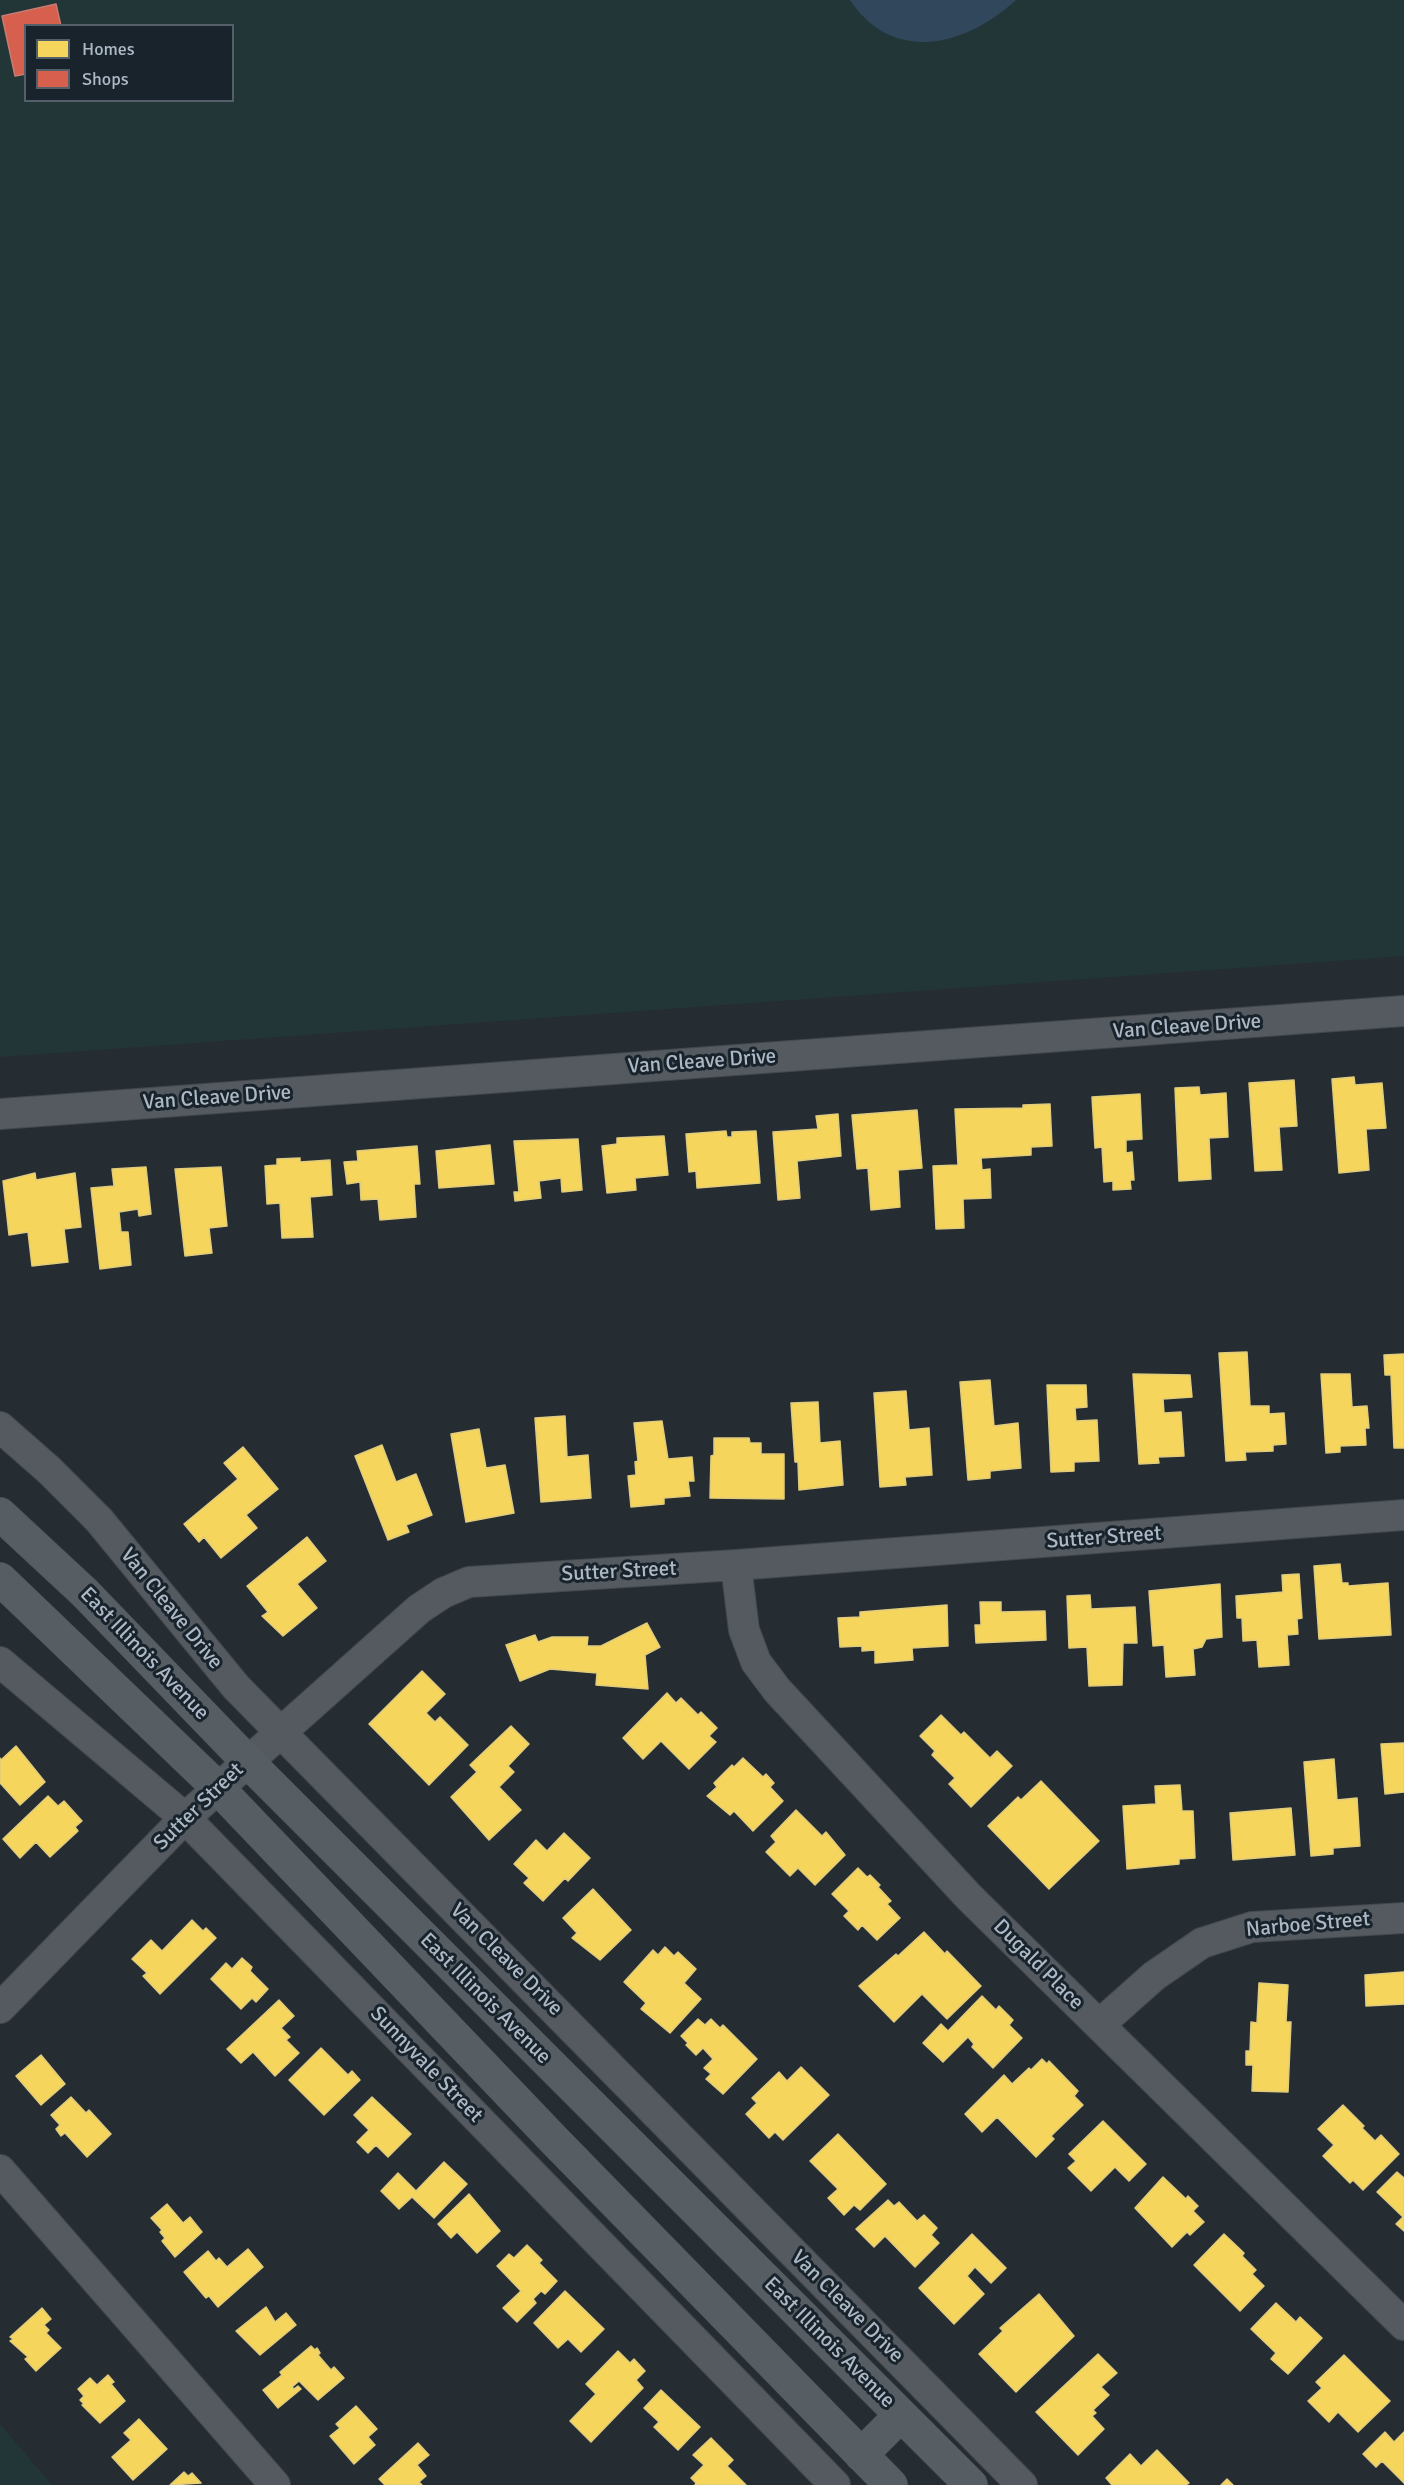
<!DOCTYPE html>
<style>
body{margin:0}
#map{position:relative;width:1404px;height:2485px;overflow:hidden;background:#252c32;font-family:Signika,sans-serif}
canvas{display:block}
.legend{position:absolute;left:24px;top:24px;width:210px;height:78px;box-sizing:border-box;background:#18232c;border:2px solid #535f69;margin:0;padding:8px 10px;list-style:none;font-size:18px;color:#acb8c5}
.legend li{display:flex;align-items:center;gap:12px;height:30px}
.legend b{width:30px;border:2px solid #535f69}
</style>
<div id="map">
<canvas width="1404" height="2485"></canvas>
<ul class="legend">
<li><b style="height:16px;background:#f6d55c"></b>Homes</li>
<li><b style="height:16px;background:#d6604d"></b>Shops</li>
</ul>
</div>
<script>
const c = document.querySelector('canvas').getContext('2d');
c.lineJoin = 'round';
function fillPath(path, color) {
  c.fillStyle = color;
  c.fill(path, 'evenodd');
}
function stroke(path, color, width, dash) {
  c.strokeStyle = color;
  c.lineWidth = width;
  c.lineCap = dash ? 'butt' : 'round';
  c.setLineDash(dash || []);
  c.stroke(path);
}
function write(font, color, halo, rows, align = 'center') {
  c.font = font + ' Signika,sans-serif';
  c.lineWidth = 6;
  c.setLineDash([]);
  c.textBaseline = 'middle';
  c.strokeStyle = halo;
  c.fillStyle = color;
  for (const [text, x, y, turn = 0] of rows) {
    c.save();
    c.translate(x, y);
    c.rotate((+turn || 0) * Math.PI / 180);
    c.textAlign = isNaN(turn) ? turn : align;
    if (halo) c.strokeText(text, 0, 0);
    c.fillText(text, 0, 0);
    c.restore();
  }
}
fillPath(new Path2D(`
 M0,0H1404V956L0,1057ZM26,26H232V100H26Z
 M0,2424L52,2485H0Z`), '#223638');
fillPath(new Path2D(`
 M850,0H1016C966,46 893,65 850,0Z`), '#30475c');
const homes = new Path2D(`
 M1354,1077L1355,1085L1382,1083L1386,1128L1366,1129L1369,1170L1339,1173L1332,1079Z
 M1294,1080L1297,1126L1279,1127L1282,1170L1255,1171L1249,1083Z
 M1199,1087L1200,1095L1226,1093L1228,1137L1209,1138L1211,1179L1179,1181L1175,1088Z
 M1140,1094L1142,1139L1126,1140V1153L1132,1152L1134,1180H1130L1131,1189L1113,1190V1181L1104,1182L1102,1147L1095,1148L1092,1097Z
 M1050,1104L1052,1146L1031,1147V1155L981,1158L982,1170L990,1169L991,1198L963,1199L964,1228L936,1229L933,1166L958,1165L955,1109L1023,1108V1105Z
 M917,1110L922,1168L898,1170L900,1207L871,1210L868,1168L857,1169L852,1115Z
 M838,1114L841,1156L797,1161L800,1198L778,1200L773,1132L818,1129L816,1116Z
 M726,1131L727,1137H732V1132L756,1131L760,1183L697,1188L696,1171L689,1172L686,1134Z
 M664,1136L668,1175L635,1178L636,1190L607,1193L602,1146L617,1144V1138Z
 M578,1139L582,1190L562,1192L561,1178L539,1181L541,1198L515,1201L514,1192H519L514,1141Z
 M490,1145L494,1184L439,1188L436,1151Z
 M417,1146L420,1184H414L416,1217L380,1220L378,1199L361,1200L360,1182L347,1184L344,1162L358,1161L357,1151Z
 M300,1158V1162L330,1160L332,1195L310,1197L313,1237L282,1238L280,1203L267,1204L265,1166L277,1165V1159Z
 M146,1167L151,1214L139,1216L138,1209L119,1212L121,1232H128L131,1265L100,1269L91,1188L114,1186L112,1169Z
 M221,1167L227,1226L209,1228L212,1253L185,1256L175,1169Z
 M35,1173L36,1180L75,1173L81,1227L64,1229L68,1262L32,1266L28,1232L9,1235L3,1181Z
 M1247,1352L1250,1406H1269V1414L1284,1413L1286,1444L1273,1445V1451L1245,1452L1246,1460L1226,1461L1219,1353Z
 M1404,1354V1448H1394L1391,1375H1385L1384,1355Z
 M1133,1374L1190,1375L1192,1397L1163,1399L1164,1413L1181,1412L1184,1456L1158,1457L1159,1463L1139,1464Z
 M1321,1374H1350L1352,1407L1367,1406L1369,1428H1365L1366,1445L1340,1446V1452L1326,1453Z
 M990,1380L994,1426L1018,1423L1021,1468L990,1471V1478L968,1480L960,1382Z
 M1047,1385H1086L1087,1407L1075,1408L1076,1421L1097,1420L1099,1461L1074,1462V1471L1051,1472Z
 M906,1391L909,1430L929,1428L932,1475L905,1477L906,1485L880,1487L874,1393Z
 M818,1402L820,1443L840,1441L843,1485L799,1490L798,1462H795L791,1403Z
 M565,1416L567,1457L588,1455L591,1498L541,1502L535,1418Z
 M662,1421L668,1459L692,1457L694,1481H688L690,1496L664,1498V1504L631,1507L628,1476L636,1475L635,1462L638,1461L634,1423Z
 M479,1429L486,1468L505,1465L514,1513L466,1522L451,1434Z
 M714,1438H749L750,1443H761V1454H784V1499L710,1498L711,1456L714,1455Z
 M382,1445L396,1482L416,1474L432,1515L406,1525L409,1532L388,1540L355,1456Z
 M243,1447L278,1489L246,1515L257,1528L221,1558L204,1537L199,1542L184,1524L238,1479L224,1463Z
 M307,1537L326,1561L297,1584L317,1608L283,1636L262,1616L268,1612L247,1586Z
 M1340,1564L1342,1583H1348V1586L1388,1583L1391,1635L1319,1639L1314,1566Z
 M1299,1574L1302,1618L1297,1619L1298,1634L1287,1635L1289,1665L1259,1667L1257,1640L1243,1641L1242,1618H1237L1236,1596L1283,1592L1282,1575Z
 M1220,1584L1222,1637L1206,1639L1202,1647L1193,1649L1195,1675L1166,1677L1164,1645L1153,1646L1149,1591Z
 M1090,1595L1091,1609L1135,1607L1137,1643H1123L1122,1685L1089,1686L1087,1647L1069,1648L1067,1596Z
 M980,1602H1001V1612L1045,1611L1046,1640L976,1643L975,1625H981Z
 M947,1605L948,1646L912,1648L913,1660L875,1663V1650L862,1651V1646L840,1647L838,1618L860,1617V1612Z
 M647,1623L660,1647L645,1655L648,1689L596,1685L597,1673L550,1669L520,1681L506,1645L535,1635L538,1642L552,1637H588L587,1646H601Z
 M422,1671L445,1694L426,1713L435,1722L440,1717L468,1745L429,1785L369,1724Z
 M667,1693L676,1703L681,1698L698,1715L701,1712L717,1728L709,1736L716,1742L689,1769L661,1741L643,1759L623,1738Z
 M941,1715L961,1735L964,1732L990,1758L997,1751L1012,1766L971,1807L949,1784L955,1778L932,1755L935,1751L920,1736Z
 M511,1726L529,1744L508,1766L514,1772L499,1787L521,1810L489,1840L451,1797L477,1772L470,1765Z
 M1404,1743V1792L1385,1794L1381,1744Z
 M16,1746L45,1782L20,1805L0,1783V1758L1,1760Z
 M743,1758L763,1777L766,1774L774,1783L770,1787L783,1801L753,1831L734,1811L730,1815L707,1796L717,1787L714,1783L732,1765L734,1767Z
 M1334,1759L1337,1800L1357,1798L1360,1846L1333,1848V1854L1311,1856L1304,1762Z
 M1041,1781L1099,1841L1049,1889L988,1826L1018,1797L1021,1800Z
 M1180,1785L1182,1811H1193L1195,1858L1179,1859V1864L1127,1869L1123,1806L1156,1804L1155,1786Z
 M48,1796L58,1806L64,1801L82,1821L75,1827L78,1831L50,1857L36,1842L20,1858L3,1839Z
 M1291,1808L1295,1855L1233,1860L1230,1813Z
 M796,1810L822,1836L826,1832L845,1855L815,1885L798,1868L790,1876L766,1852L776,1842L771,1836Z
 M564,1833L590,1858L568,1881L565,1878L543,1901L524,1883L529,1878L514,1864L536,1840L547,1851Z
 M858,1868L867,1877L870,1875L880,1885L878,1887L891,1901L887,1904L900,1918L877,1940L862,1925L858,1930L844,1916L849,1911L832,1894Z
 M593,1889L631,1930L600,1960L572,1938L577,1933L563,1918Z
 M192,1920L203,1931L206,1928L216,1938L160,1994L143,1976L147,1973L132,1959L151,1940L162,1951Z
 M924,1932L945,1954L947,1951L981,1986L947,2019L922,1994L894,2022L859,1986L896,1954L898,1956Z
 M665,1947L674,1956L678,1952L696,1969L684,1983L701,1999L670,2033L641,2009L646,2003L624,1982L653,1950L658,1955Z
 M242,1958L252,1967L250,1971L268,1989L256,2002L252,1998L241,2009L211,1979L226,1963L232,1969Z
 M1404,1972V2004L1366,2006L1365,1975Z
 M1259,1983L1288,1985L1286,2022H1291L1288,2092L1252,2091L1253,2065H1246V2051H1250L1251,2022L1257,2023Z
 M982,1996L996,2010L999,2006L1013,2020L1009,2025L1022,2038L993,2068L972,2047L974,2044L968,2037L943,2062L923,2043L941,2024L948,2031Z
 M279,2000L294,2016L281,2028L290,2037L286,2040L299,2053L275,2076L253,2052L241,2063L227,2049Z
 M698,2019L705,2025L711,2019L720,2028L723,2025L757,2059L723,2094L706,2079L711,2074L704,2068L713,2059L703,2048L696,2055L686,2045L688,2043L681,2036Z
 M321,2048L348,2075L352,2071L360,2080L324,2115L289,2080Z
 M41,2055L65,2084L41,2105L16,2076Z
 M1042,2059L1047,2064L1049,2061L1078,2091L1074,2096L1083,2105L1051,2136L1054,2139L1036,2157L997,2117L982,2132L965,2114L1004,2075L1012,2084L1029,2068L1031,2070Z
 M801,2067L829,2095L783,2140L775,2132L769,2138L746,2114L757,2103L752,2098L779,2072L787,2081Z
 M71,2097L86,2113L89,2110L111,2134L87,2157L65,2133L61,2136L56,2129L60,2125L51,2115Z
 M372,2097L411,2134L388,2157L376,2145L368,2153L357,2142L369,2130L354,2115Z
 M1343,2105L1364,2126L1362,2128L1375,2141L1381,2135L1399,2154L1363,2190L1353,2180L1350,2183L1323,2156L1334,2145L1318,2129Z
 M1103,2121L1146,2164L1129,2181L1115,2167L1091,2191L1068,2168L1076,2161L1069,2154Z
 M838,2134L886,2184L860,2210L854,2205L844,2215L828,2198L838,2189L810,2161Z
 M444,2162L467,2184L434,2218L412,2197L399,2209L381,2191L398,2173L416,2191Z
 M1397,2172L1404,2178V2231L1396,2224L1403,2217L1377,2192Z
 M1163,2177L1186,2199L1188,2196L1198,2206L1193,2211L1204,2222L1190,2235L1187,2232L1172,2247L1135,2208Z
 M469,2194L500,2231L477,2253L457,2232L451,2238L438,2224Z
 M888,2200L894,2206L899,2202L917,2221L924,2215L937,2228L931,2235L939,2243L915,2267L885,2236L874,2247L856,2229Z
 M167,2204L183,2223L190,2217L202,2232L175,2257L162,2241L165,2238L160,2232L162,2230L151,2218Z
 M972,2234L1006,2268L991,2283L975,2267L967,2276L984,2294L954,2324L919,2288Z
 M1224,2234L1244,2253L1242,2256L1256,2270L1252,2274L1264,2286L1240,2311L1194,2265Z
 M527,2245L542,2260L539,2263L557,2281L545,2294L541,2291L533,2299L536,2303L517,2322L503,2308L521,2291L497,2266L509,2254L514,2258Z
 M248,2249L263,2267L218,2307L209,2296L206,2298L184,2272L208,2251L216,2261L219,2258L227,2267Z
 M565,2291L604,2329L581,2352L568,2339L558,2348L534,2323Z
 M1039,2294L1074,2336L1016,2392L979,2354L1003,2331L1000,2328Z
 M1276,2303L1296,2322L1300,2317L1322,2338L1288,2374L1271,2359L1276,2353L1251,2329Z
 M266,2307L275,2322L286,2313L296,2325L260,2355L236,2331Z
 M42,2308L51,2319L44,2325L49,2330L46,2333L61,2348L36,2371L25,2359L28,2357L10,2341L13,2339L10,2337Z
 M311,2346L315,2350L317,2348L320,2353L318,2355L331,2370L334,2367L344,2378L318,2400L299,2381L292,2387L294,2389L298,2386L301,2389L278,2408L263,2390L282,2375L280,2372Z
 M618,2351L630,2363L634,2359L645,2371L636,2380L643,2388L591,2442L570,2421L596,2394L586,2384Z
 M1098,2354L1117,2373L1101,2387L1109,2395L1093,2410L1096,2413L1092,2416L1104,2429L1078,2455L1036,2412Z
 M1344,2355L1390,2401L1358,2432L1338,2412L1329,2422L1308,2401L1322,2388L1316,2382Z
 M108,2375L114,2382L111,2384L125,2401L100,2423L82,2405L84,2404L80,2400L84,2396L78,2389L90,2378L97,2385Z
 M661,2390L700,2427L678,2450L654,2427L659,2422L644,2408Z
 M356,2406L377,2429L368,2437L375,2445L354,2464L330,2436L340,2428L336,2424Z
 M139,2419L167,2449L133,2480L112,2457L131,2440L124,2433Z
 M1385,2432L1394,2442L1404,2432V2483L1382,2461L1376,2467L1363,2454Z
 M711,2438L733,2460L727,2466L746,2485H695L696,2483L691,2478L704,2465L693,2455Z
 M418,2443L429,2455L417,2465L426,2476L419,2482L422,2485H385L379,2479Z
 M1157,2450L1189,2483L1186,2485H1112L1106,2478L1130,2454L1141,2466Z
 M184,2472L188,2476L192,2473L201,2483L170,2485Z
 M1227,2479L1233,2485H1221Z`);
fillPath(homes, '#f6d55c');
stroke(homes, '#e0cc7c', 1.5);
const shops = new Path2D(`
 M56,4L61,26H26V74L15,76L2,16Z`);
fillPath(shops, '#d6604d');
stroke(shops, '#c97a71', 1.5);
const minor = new Path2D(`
 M0,1114L1404,1011
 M0,1427L49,1470L99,1520L236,1687L1022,2485
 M736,1565L744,1630L756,1662L777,1690L969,1897L1404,2325
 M0,1662L185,1818L835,2485
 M0,2008L185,1818L419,1609L443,1593L469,1582L736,1565L1404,1515
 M1099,2025L1154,1976L1202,1943L1252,1927L1404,1918
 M0,2170L275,2485`);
const major = new Path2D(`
 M0,1514L85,1593L247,1761L971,2485
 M0,1579L218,1788L553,2139L891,2485
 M861,2455L901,2415`);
stroke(minor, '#42484d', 32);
stroke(major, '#42484f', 34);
stroke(minor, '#545a60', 30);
stroke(major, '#565d63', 33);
write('21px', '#acb8c5', '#18232c', [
 ["Van Cleave Drive",1187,1027,-4],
 ["Van Cleave Drive",702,1062,-4],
 ["Van Cleave Drive",217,1098,-4],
 ["Sutter Street",1104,1538,-4],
 ["Sutter Street",619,1572,-3],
 ["Van Cleave Drive",171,1609,51],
 ["East Illinois Avenue",144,1654,46],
 ["Sutter Street",199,1807,-44],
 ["Narboe Street",1308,1925,-5],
 ["Van Cleave Drive",506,1960,45],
 ["Dugald Place",1038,1965,45],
 ["East Illinois Avenue",485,1999,45],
 ["Sunnyvale Street",426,2065,46],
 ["Van Cleave Drive",847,2307,45],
 ["East Illinois Avenue",829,2343,45]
]);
</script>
